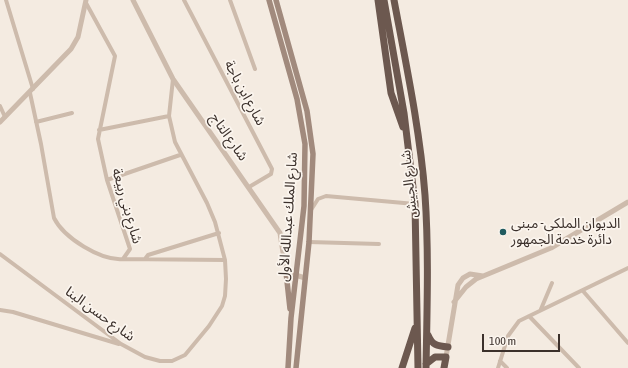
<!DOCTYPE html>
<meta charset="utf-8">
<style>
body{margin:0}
#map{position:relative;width:628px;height:368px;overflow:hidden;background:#f4ebe1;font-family:"Asap Condensed",sans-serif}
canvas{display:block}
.scale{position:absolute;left:482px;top:334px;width:78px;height:18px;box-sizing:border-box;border:2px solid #3b302b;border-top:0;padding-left:5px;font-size:12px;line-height:14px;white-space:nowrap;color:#3b302b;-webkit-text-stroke:3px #fbf5ee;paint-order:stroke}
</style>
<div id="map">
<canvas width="628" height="368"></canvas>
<div class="scale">100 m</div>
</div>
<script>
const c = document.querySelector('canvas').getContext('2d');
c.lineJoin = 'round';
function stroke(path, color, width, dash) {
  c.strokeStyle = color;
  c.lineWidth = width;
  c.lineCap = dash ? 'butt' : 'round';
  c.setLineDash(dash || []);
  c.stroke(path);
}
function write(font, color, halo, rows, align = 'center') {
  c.font = font + ' "Asap Condensed","Noto Sans Arabic",sans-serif';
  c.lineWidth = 3.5;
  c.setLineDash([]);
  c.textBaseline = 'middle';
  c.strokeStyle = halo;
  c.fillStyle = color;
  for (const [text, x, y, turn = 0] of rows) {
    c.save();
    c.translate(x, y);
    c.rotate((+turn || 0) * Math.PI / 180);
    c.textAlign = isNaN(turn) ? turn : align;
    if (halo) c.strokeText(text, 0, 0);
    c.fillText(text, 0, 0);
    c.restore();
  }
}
stroke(new Path2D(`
 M6,0L33,89
 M184,0L272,169L271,174L249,187
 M230,0L255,69
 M30,93L41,144L54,218C64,238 101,261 123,259L130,249L107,180L98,139L115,56L86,3
 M0,106L5,117
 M36,122L72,113
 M99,130L169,116
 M107,180L180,155
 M311,210L318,199L326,196L415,204
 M309,242L379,244
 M0,254L121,344L145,357L160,361H172L185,355L209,326L222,306L225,296L226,279L225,260L215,222L207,203L175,142L169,116L173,79
 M123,259L225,260
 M145,259L148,255L219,233
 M583,291L628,343
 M541,309L552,283
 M0,310L13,312L119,344
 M529,316L579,368
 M500,361L507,368
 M498,368L508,336L519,321L628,268`), '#cdbbac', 4);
stroke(new Path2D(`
 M133,0L173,79L280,233L286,272L305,278
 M0,122L71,49L78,37L86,0
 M454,302L466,287L476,279L551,248L628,202
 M446,357L458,285L463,278L470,274L483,276`), '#cdbbac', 5);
stroke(new Path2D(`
 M269,0L297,99L305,144L304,206L291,318L288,368
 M276,0L307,111L313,154L309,242L296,368
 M286,272L290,309`), '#a18a7d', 5.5);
stroke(new Path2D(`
 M378,0L391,93L403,127
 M384,0L404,113L415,204L418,368
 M394,0C406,64 420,130 425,195C429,252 427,310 426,368
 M428,335C432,345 437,346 448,347
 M426,364L435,357H446L444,368
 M402,368L415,328`), '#6c584f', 7);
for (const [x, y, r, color] of [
 [503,232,4,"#1f5a5e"]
]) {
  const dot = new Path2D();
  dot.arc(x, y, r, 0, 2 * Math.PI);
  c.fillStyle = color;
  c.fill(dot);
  stroke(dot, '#fbf5ee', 1.5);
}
write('14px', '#3b302b', '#fbf5ee', [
 ["شارع ابن باجة",245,93,62],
 ["شارع التاج",229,137,55],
 ["شارع الجيش",409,184,-96],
 ["شارع بني ربيعة",127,206,74],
 ["شارع الملك عبدالله الأول",288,217,-86],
 ["شارع حسن البنا",100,314,36]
]);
write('14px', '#3b302b', '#fbf5ee', [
 ["الديوان الملكي- مبنى",511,224],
 ["دائرة خدمة الجمهور",511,240]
], 'left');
</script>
